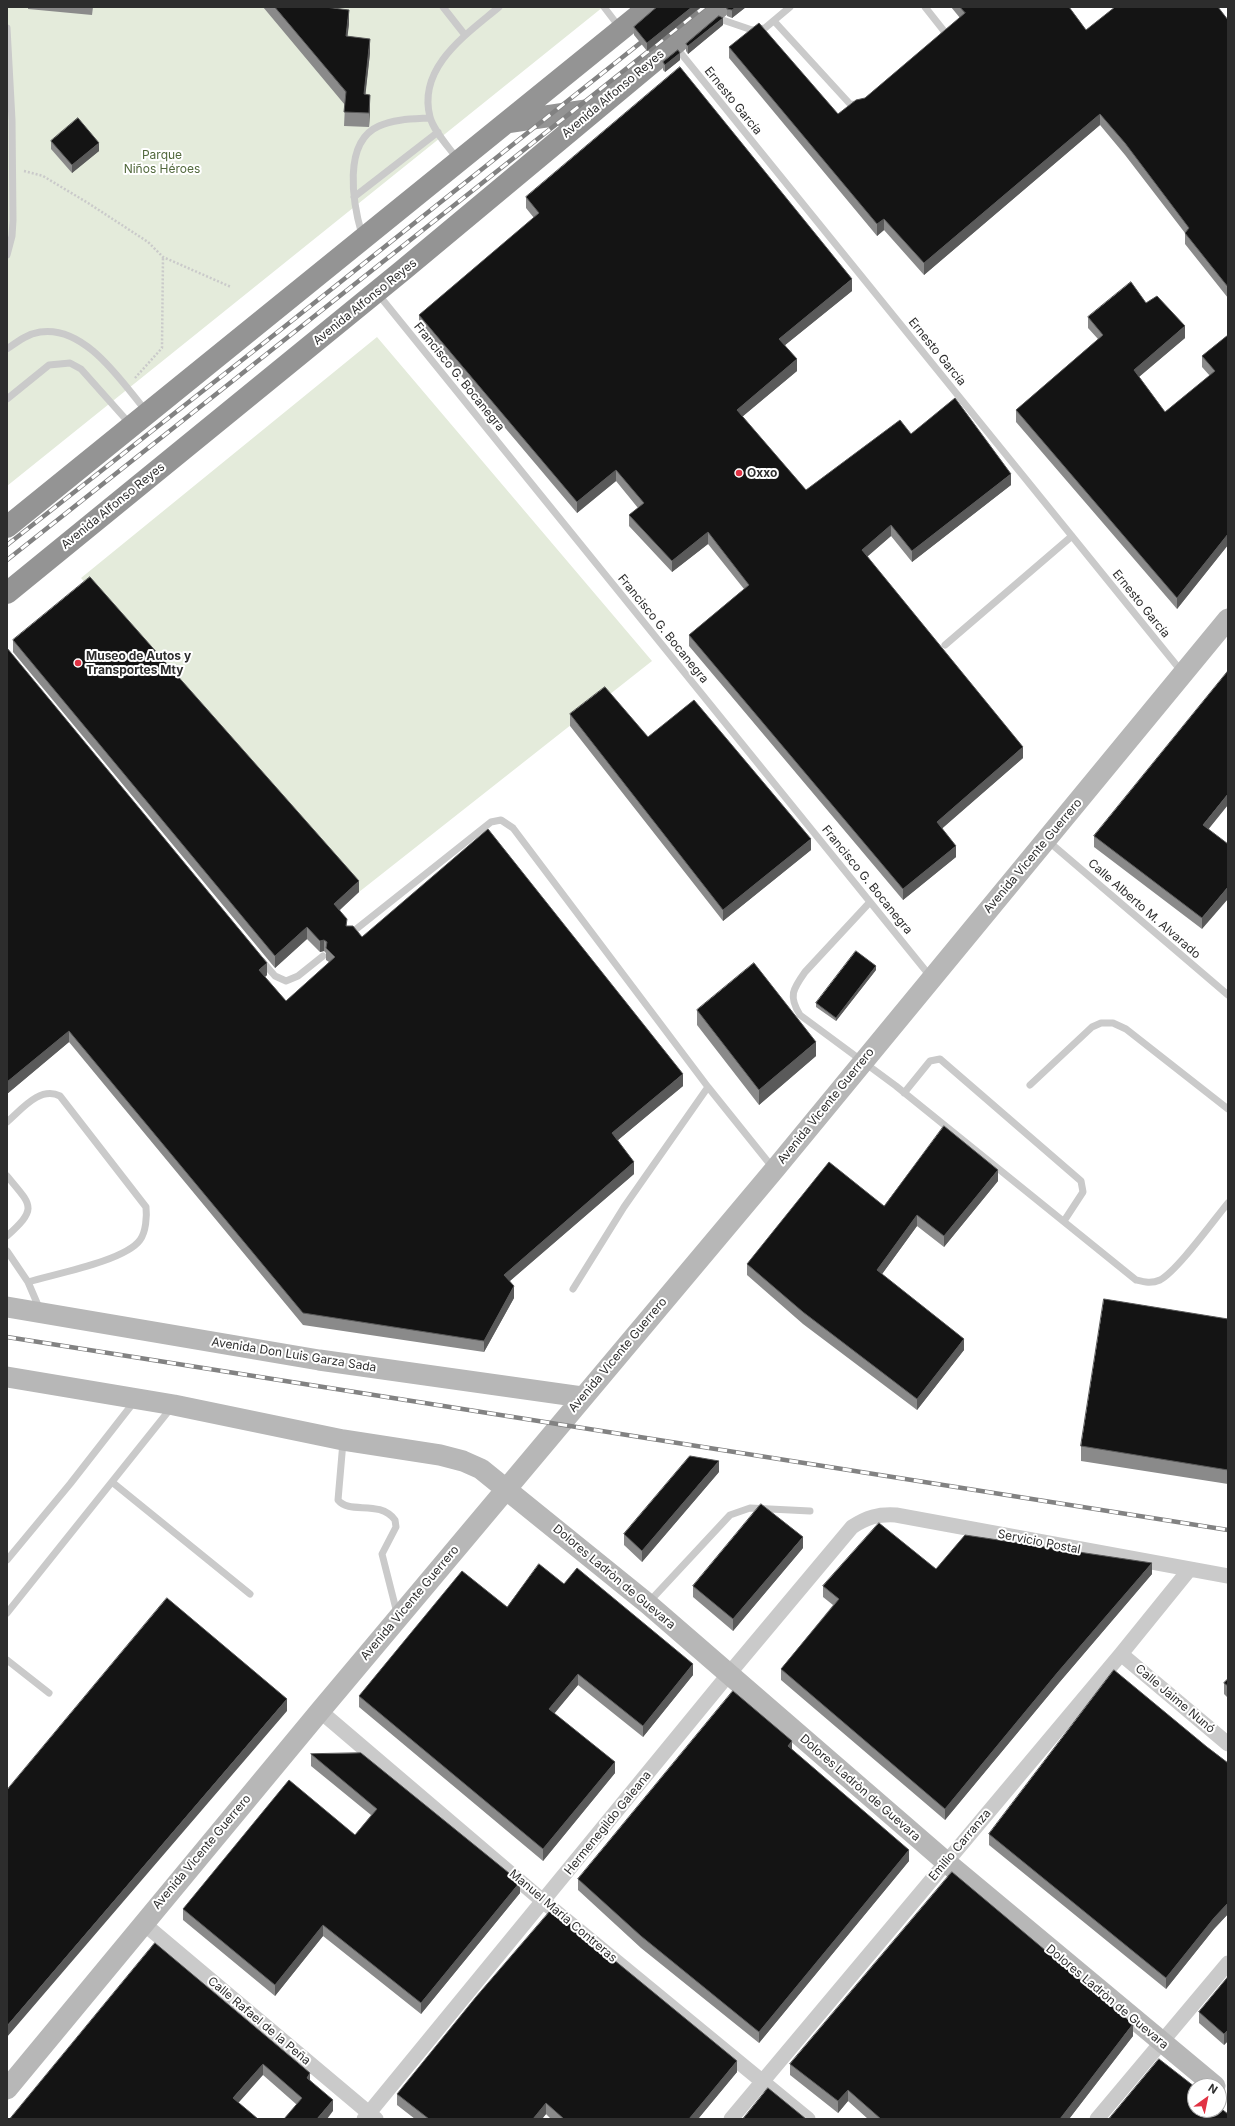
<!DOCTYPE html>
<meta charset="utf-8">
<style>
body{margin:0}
#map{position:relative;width:1235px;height:2126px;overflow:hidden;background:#fff;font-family:Inter,sans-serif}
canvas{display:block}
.frame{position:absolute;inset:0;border:8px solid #2d2d2d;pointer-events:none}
.north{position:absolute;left:1187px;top:2078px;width:40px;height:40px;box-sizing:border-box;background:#fff;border:1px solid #ababab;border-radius:50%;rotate:33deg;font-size:11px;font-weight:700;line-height:16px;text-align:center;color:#2d2d2d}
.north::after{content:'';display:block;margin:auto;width:14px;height:18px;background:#e13344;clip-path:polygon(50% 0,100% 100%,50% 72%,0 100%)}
</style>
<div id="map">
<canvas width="1235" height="2126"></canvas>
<div class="frame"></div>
<div class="north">N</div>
</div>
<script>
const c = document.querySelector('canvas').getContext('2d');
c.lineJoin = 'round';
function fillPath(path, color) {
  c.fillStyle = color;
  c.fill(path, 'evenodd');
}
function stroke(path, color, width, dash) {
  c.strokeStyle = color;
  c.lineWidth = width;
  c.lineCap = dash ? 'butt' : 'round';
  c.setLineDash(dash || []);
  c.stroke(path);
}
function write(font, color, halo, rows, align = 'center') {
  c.font = font + ' Inter,sans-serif';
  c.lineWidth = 4;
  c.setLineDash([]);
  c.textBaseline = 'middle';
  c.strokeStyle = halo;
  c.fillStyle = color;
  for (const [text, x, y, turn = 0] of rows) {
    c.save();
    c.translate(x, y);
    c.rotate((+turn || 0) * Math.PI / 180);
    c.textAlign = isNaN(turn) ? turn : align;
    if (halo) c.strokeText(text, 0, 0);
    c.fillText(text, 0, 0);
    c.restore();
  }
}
fillPath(new Path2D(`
 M7,7H603L7,486Z
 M377,337L652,661L359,892L81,578Z`), '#e4ebdb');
stroke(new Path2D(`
 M24,171L43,176L88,203L148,242L163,257L231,287
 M135,378L162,348L163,257`), '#cacaca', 2.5, [2, 2]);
stroke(new Path2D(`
 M443,7L465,35
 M604,7L620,28
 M925,7L944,31V37L942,39
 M714,17L752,30L765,28L790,7
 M774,21L850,104L859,105
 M7,28L12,120L13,220L12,236L7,255
 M675,46L1182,672
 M458,160C449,147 434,132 430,117C417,67 467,34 499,7
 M354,197L438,132
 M362,235C353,204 342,142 379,126C394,119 413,119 430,118
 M378,294L930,976
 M7,349C17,342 27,334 40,332C85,325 121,381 146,411
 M7,399L49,365L70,363L81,369L130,424
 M945,645L1072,536
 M1048,841L1228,995
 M870,902L805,972C793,989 788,996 800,1015L896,1086L1136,1280C1144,1282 1151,1284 1160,1280C1177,1271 1213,1221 1228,1203
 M350,934L491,822L501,820L513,828L708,1087L773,1168
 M262,961L275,976L286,981L298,976L323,956
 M1030,1085L1092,1027L1101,1023H1113L1126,1029L1228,1109
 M904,1093L930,1061L940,1059L1081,1181L1083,1192L1064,1221
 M7,1122C22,1109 40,1086 60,1096L146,1207C147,1216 146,1232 140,1240C125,1261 54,1274 28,1282
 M7,1176C32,1206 38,1208 7,1236
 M7,1251L28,1282L40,1310
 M573,1289L624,1207L708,1087
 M343,1442L338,1500C350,1515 379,1499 395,1520L396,1527L382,1554L397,1613
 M112,1482L250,1594
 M7,1560L70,1484L134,1402
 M649,1602L730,1515L750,1508L810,1511
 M7,1613L171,1408
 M7,1660L49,1693`), '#cacaca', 7);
stroke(new Path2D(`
 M1121,1654L1228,1744
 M320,1711L544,1902L808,2119
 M143,1923L376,2119
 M364,2119L728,1675L852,1527C867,1517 878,1514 896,1515L1228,1576
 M731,2119L1121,1654L1189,1570
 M1097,2119L1228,1963`), '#cacaca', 15);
stroke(new Path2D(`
 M7,1307L319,1360L582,1397
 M7,1377L174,1405L343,1440L440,1455L463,1461L481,1469L648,1604L946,1862L1215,2086
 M7,2089L320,1711L775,1169L1228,619`), '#b7b7b7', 21);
stroke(new Path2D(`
 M509,122L596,109
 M7,527L649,7
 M7,593L402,271L719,7`), '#949494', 22);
const rail = new Path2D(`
 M7,545L279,331L649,36
 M7,560L704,7
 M7,1337L1228,1530`);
stroke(rail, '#828282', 4.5);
stroke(rail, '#fff', 3, [9]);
fillPath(new Path2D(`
 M28,7H93L92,15L28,9Z
 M263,7H325L349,24L347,36L370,53L365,95L370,109L369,127L344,126L345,105Z
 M657,7H701L647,51L634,35V27Z
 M746,7L732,18L727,16V9Z
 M951,7H1069L1086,30L1219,9L1228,20V298L1185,244V233L1125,155L1100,125L924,275L884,230L877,236L729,58V47L838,114L865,98L960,18Z
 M723,25L688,54L686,51V44Z
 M680,60L665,72L663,70V62Z
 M51,141L99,151L72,173L51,149Z
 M526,197L852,291L785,345L797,371L742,417L806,490L911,434L1011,485L912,562L891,536L867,557L1023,758L942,828L956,857L903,900L689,646V635L744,589L708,544L672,572L629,526V515L638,508L616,481L577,513L419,326V315L534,218L526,208Z
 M1146,303L1185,338L1139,377L1165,412L1210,376L1202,367V356L1228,335V545L1177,609L1016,422V410L1098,339L1088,328V317Z
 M13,640L359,892L340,910L347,926L362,937L683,1086L618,1140L634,1174L510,1281L514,1298L484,1352L303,1325L69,1042L7,1094V648L267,975L265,977L286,1001L329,962L326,960V953L324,951L320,952L307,939L275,968L13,652Z
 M570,714L648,737L811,850L723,921L570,726Z
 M1209,829L1202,929L1094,847V836Z
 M876,970L836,1021L816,1007V1003Z
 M697,1010L816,1056L759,1105L697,1025Z
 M998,1181L944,1247L917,1226L882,1274L964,1350L917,1410L803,1324L747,1275V1264Z
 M1228,1319V1484L1081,1461V1446Z
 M719,1472L642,1562L624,1545V1534Z
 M803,1548L733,1631L693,1597V1586Z
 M936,1569L1152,1574L1058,1684L945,1820L781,1680V1669L833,1605L823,1597V1586Z
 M564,1584L693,1675L643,1737L578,1685L554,1713L615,1773L543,1861L359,1707V1696L507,1607Z
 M1228,1679V1698L1224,1694V1683Z
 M1207,1747L1228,1763V1914L1214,1929L1166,1989L989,1845V1834Z
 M792,1750L909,1861L759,2043L641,1948L578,1890V1879Z
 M311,1754L520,1893L421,2014L323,1936L275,1996L183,1920V1909L355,1835L371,1815L311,1766Z
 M155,1943L310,2080L333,2111L296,2104L263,2075L10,2119Z
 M1228,1977V2041L1224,2045L1199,2023V2012Z
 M1133,2036L1069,2119H868L848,2101L838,2113L790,2075V2064Z
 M737,2072L698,2119H551L546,2114L542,2119H415L397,2105V2094Z`), '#8a8a8a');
fillPath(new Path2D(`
 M692,7H701L647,51V43Z
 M736,7H746L732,18V10Z
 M349,10V24L346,49V36Z
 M723,18V25L688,54V46Z
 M370,39V53L364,108V94Z
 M680,53V60L665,72V65Z
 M370,95V109L369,127V113Z
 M1100,114V125L924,275V263Z
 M99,143V151L72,173V165Z
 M884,219V230L877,236V224Z
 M852,279V291L779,350V339Z
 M1185,326V338L1134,381V370Z
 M797,359V371L737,421V410Z
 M616,470V481L577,513V502Z
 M1011,474V485L912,562V551Z
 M891,525V536L862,561V550Z
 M708,532V544L672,572V561Z
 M1228,534V545L1177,609V598Z
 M1023,747V758L937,833V822Z
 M1228,794V805L1203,836V825Z
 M811,839V850L723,921V910Z
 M956,846V857L903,900V889Z
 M359,881V892L334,915V904Z
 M1228,887V899L1202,929V918Z
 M307,927V939L275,968V956Z
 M324,940V951L320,952V941Z
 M267,963V975L259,982V970Z
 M876,966V970L836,1021V1018Z
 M69,1031V1042L7,1094V1082Z
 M816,1042V1056L759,1105V1090Z
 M683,1074V1086L612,1145V1133Z
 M634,1162V1174L504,1286V1275Z
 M998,1170V1181L944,1247V1236Z
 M917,1215V1226L877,1281V1270Z
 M514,1286V1298L484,1352V1341Z
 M964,1339V1350L917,1410V1399Z
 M719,1461V1472L642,1562V1551Z
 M803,1537V1548L733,1631V1619Z
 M1152,1563V1574L1058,1684L945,1820V1809L1058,1672Z
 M693,1664V1675L643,1737V1726Z
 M578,1674V1685L549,1720V1709Z
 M287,1699V1711L7,2037V2026Z
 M792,1741V1752L788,1746Z
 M615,1762V1773L543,1861V1849Z
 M909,1850V1861L759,2043V2032Z
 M520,1882V1893L421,2014V2003Z
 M1228,1903V1914L1214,1929L1166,1989V1978L1214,1918Z
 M323,1925V1936L275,1996V1985Z
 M1133,2024V2036L1069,2119H1060Z
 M1228,2030V2041L1224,2045V2034Z
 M737,2061V2072L698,2119H689Z
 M263,2064V2075L233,2109V2098Z
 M310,2073V2085L307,2078Z
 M848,2090V2101L838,2113V2101Z
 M333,2100V2111L327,2119H317Z
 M546,2103V2114L542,2119H533Z`), '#5a5a5a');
const building = new Path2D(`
 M275,7H325L349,10L346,36L370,39L364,94L370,95L369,113L344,112L346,92Z
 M657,7H692L647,43L634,27Z
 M728,7H736L732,10L727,9Z
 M960,7H1069L1086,30L1115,7H1218L1228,20V287L1185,233L1189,228L1125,143L1100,114L924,263L884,219L877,224L729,47L759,23L838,114L856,100L865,98L965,13Z
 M719,16L723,18L688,46L686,44Z
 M678,50L680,53L665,65L663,62Z
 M680,67L852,279L779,339L797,359L737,410L806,490L900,420L911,434L955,398L1011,474L912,551L891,525L862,550L1023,747L937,822L956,846L903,889L689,635L749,585L708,532L672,561L629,515L644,503L616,470L577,502L419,315L539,213L526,197Z
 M78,118L99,143L72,165L51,141Z
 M1131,282L1146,303L1157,296L1185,326L1134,370L1165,412L1215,371L1202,356L1228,335V534L1177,598L1016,410L1103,335L1088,317Z
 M90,577L359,881L334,904L347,919L346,926H353L362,937L488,829L683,1074L612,1133L634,1162L504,1275L514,1286L484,1341L303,1313L69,1031L7,1082V648L267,963L259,970L286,1001L335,957L326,948L327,942L324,940L320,941L307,927L275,956L13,640Z
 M1228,671V794L1203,825L1228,844V887L1202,918L1094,836Z
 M605,687L648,737L694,700L811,839L723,910L570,714Z
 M856,951L876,966L836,1018L816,1003Z
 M754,963L816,1042L759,1090L697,1010Z
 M944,1126L998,1170L944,1236L917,1215L877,1270L964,1339L917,1399L803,1312L747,1264L829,1162L884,1206Z
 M1104,1299L1228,1319V1470L1081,1446Z
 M690,1456L719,1461L642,1551L624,1534Z
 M761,1504L803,1537L733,1619L693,1586Z
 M879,1523L936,1569L965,1535L1152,1563L1058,1672L945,1809L781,1669L839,1599L823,1586Z
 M539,1564L564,1584L577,1568L693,1664L643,1726L578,1674L549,1709L615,1762L543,1849L359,1696L462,1571L507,1607Z
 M167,1598L287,1699L7,2026V1790Z
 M1114,1670L1207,1747L1228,1763V1903L1214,1918L1166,1978L989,1834Z
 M1228,1679V1686L1224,1683Z
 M733,1691L792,1741L788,1746L909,1850L759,2032L641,1936L578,1879Z
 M361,1753L520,1882L421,2003L323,1925L275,1985L183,1909L289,1780L355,1835L377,1809L311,1754Z
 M952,1872L1133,2024L1060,2119H881L848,2090L838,2101L790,2064Z
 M552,1909L737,2061L689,2119H564L546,2103L533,2119H429L397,2094L476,1997Z
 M155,1943L310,2073L307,2078L333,2100L317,2119H284L302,2098L263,2064L233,2098L258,2119H10Z
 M1228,1977V2030L1224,2034L1199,2012Z
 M1159,2059L1195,2087V2110H1219V2107L1228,2114V2119H1109Z
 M768,2088L806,2119H743Z`);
fillPath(building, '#141414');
stroke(building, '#5a5a5a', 1);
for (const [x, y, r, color] of [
 [739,473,4,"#e13344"],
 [78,663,4,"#e13344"]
]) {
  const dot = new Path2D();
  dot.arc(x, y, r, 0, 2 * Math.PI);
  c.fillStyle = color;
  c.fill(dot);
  stroke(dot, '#fff', 1.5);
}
write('12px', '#2d2d2d', '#fff', [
 ["Avenida Alfonso Reyes",613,94,-40],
 ["Ernesto García",733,101,51],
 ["Avenida Alfonso Reyes",365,302,-39],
 ["Ernesto García",937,352,51],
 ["Francisco G. Bocanegra",459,377,51],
 ["Avenida Alfonso Reyes",113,506,-39],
 ["Ernesto García",1141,604,51],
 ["Francisco G. Bocanegra",663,629,51],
 ["Avenida Vicente Guerrero",1033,856,-50],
 ["Francisco G. Bocanegra",867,880,51],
 ["Calle Alberto M. Alvarado",1144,909,41],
 ["Avenida Vicente Guerrero",826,1106,-51],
 ["Avenida Don Luis Garza Sada",294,1355,9],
 ["Avenida Vicente Guerrero",618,1355,-50],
 ["Servicio Postal",1039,1542,11],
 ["Dolores Ladròn de Guevara",614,1577,40],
 ["Avenida Vicente Guerrero",410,1603,-50],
 ["Calle Jaime Nunó",1175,1699,40],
 ["Dolores Ladròn de Guevara",860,1788,41],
 ["Hermenegildo Galeana",608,1823,-51],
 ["Emilio Carranza",960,1845,-50],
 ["Avenida Vicente Guerrero",202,1852,-50],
 ["Manuel María Contreras",563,1916,40],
 ["Dolores Ladròn de Guevara",1107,1997,40],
 ["Calle Rafael de la Peña",259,2021,40]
]);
write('12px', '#51683c', '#fff', [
 ["Parque",162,155],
 ["Niños Héroes",162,169]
]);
write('bold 12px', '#2d2d2d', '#fff', [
 ["Oxxo",747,473],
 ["Museo de Autos y",86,656],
 ["Transportes Mty",86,670]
], 'left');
</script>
